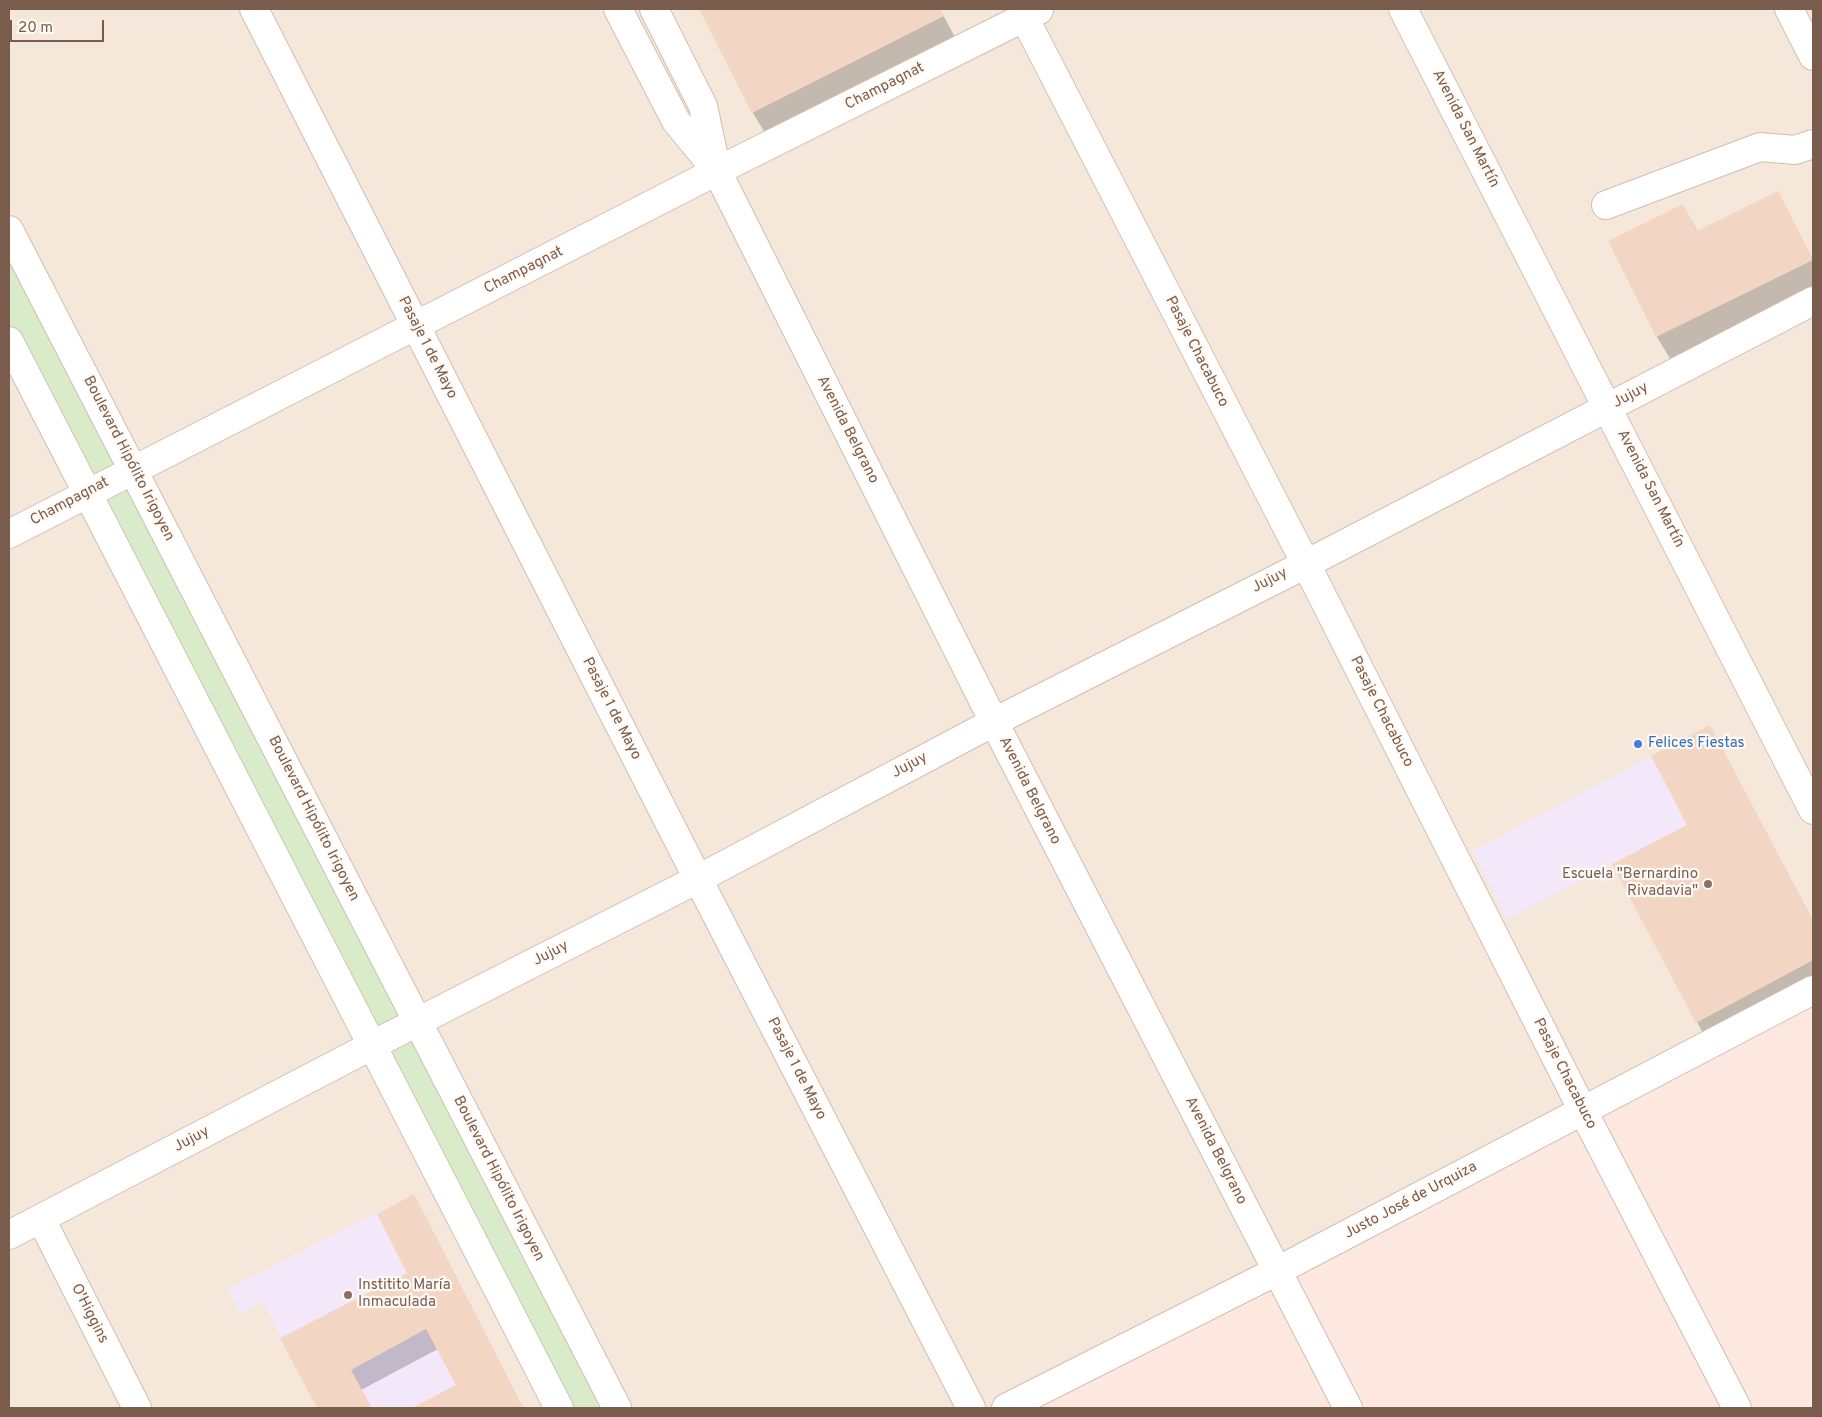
<!DOCTYPE html>
<meta charset="utf-8">
<style>
body{margin:0}
#map{position:relative;width:1822px;height:1417px;overflow:hidden;background:#fdf6ec;font-family:Overpass,sans-serif}
canvas{display:block}
.frame{position:absolute;inset:0;border:10px solid #7a5c4d;pointer-events:none}
.scale{position:absolute;left:10px;top:20px;width:94px;height:22px;box-sizing:border-box;border:2px solid #7a5c4d;border-top:0;padding-left:6px;font-size:15px;line-height:18px;white-space:nowrap;color:#7a5c4d;-webkit-text-stroke:4px #fffaf3;paint-order:stroke}
</style>
<div id="map">
<canvas width="1822" height="1417"></canvas>
<div class="frame"></div>
<div class="scale">20 m</div>
</div>
<script>
const c = document.querySelector('canvas').getContext('2d');
c.lineJoin = 'round';
function fillPath(path, color) {
  c.fillStyle = color;
  c.fill(path, 'evenodd');
}
function stroke(path, color, width, dash) {
  c.strokeStyle = color;
  c.lineWidth = width;
  c.lineCap = dash ? 'butt' : 'round';
  c.setLineDash(dash || []);
  c.stroke(path);
}
function write(font, color, halo, rows, align = 'center') {
  c.font = font + ' Overpass,sans-serif';
  c.lineWidth = 4.5;
  c.setLineDash([]);
  c.textBaseline = 'middle';
  c.strokeStyle = halo;
  c.fillStyle = color;
  for (const [text, x, y, turn = 0] of rows) {
    c.save();
    c.translate(x, y);
    c.rotate((+turn || 0) * Math.PI / 180);
    c.textAlign = isNaN(turn) ? turn : align;
    if (halo) c.strokeText(text, 0, 0);
    c.fillText(text, 0, 0);
    c.restore();
  }
}
fillPath(new Path2D(`
 M9,9H1813V1408H9Z`), '#f5e8da');
fillPath(new Path2D(`
 M1813,990V1408H1006Z`), '#fde8e0');
fillPath(new Path2D(`
 M1710,725L1813,921V960L1696,1023L1612,864L1507,919L1472,851Z
 M414,1194L523,1408H317L263,1302L240,1314L227,1289Z`), '#f3e8fa');
fillPath(new Path2D(`
 M9,230L617,1408H559L9,341Z`), '#d8ecc9');
fillPath(new Path2D(`
 M700,9H940L958,43L768,138L753,113Z
 M1778,192L1813,260V292L1672,362L1657,337L1610,242L1683,206L1698,232Z
 M1721,747L1813,921V987L1708,1042L1697,1022L1689,826Z
 M425,1216L523,1408H414L458,1385L438,1349L361,1390L371,1408H318L282,1338L409,1273Z`), '#0003');
fillPath(new Path2D(`
 M699,9H940L944,16L752,113Z
 M1778,191L1813,260L1656,337L1608,241L1683,204L1697,231Z
 M1710,725L1813,921V960L1696,1023L1612,864L1687,825L1651,756Z
 M414,1194L523,1408H412L456,1385L426,1329L351,1370L372,1408H317L280,1338L407,1273L377,1214Z`), '#f3d5c3');
const minor = new Path2D(`
 M254,9L698,879L971,1408
 M618,9L676,121L717,171L994,722L1348,1408
 M654,9L703,106L716,167
 M1403,9L1813,810
 M1789,9L1813,56
 M1024,17L1306,564L1583,1111L1737,1408
 M1606,205L1760,147L1795,150L1813,144
 M9,230L617,1408
 M9,341L559,1408
 M9,534L717,171L1039,10
 M41,1219L137,1408
 M9,1235L417,1022L698,879L994,722L1306,564L1813,301
 M1006,1408L1277,1271L1813,990`);
stroke(minor, '#d1beb0', 30);
stroke(minor, '#fff', 28);
for (const [x, y, r, color] of [
 [1638,744,5,"#3f7fe0"],
 [1708,884,5,"#8d6e63"],
 [348,1295,5,"#8d6e63"]
]) {
  const dot = new Path2D();
  dot.arc(x, y, r, 0, 2 * Math.PI);
  c.fillStyle = color;
  c.fill(dot);
  stroke(dot, '#fffaf3', 2);
}
write('15px', '#7a5c4d', '#fffaf3', [
 ["Champagnat",885,87,-27],
 ["Avenida San Martín",1465,129,63],
 ["Champagnat",524,271,-27],
 ["Pasaje 1 de Mayo",427,348,63],
 ["Pasaje Chacabuco",1196,352,63],
 ["Jujuy",1631,396,-28],
 ["Avenida Belgrano",847,430,63],
 ["Boulevard Hipólito Irigoyen",128,459,63],
 ["Avenida San Martín",1650,489,63],
 ["Champagnat",70,502,-28],
 ["Jujuy",1270,581,-27],
 ["Pasaje 1 de Mayo",611,709,63],
 ["Pasaje Chacabuco",1381,712,63],
 ["Jujuy",910,766,-28],
 ["Avenida Belgrano",1029,791,63],
 ["Boulevard Hipólito Irigoyen",313,819,63],
 ["Jujuy",551,954,-27],
 ["Pasaje 1 de Mayo",796,1069,63],
 ["Pasaje Chacabuco",1564,1074,63],
 ["Jujuy",192,1140,-28],
 ["Avenida Belgrano",1215,1151,63],
 ["Boulevard Hipólito Irigoyen",498,1179,63],
 ["Justo José de Urquiza",1411,1201,-28],
 ["O'Higgins",89,1314,63]
]);
write('15px', '#366cbe', '#fffaf3', [
 ["Felices Fiestas",1648,744]
], 'left');
write('15px', '#785e54', '#fffaf3', [
 ["Escuela \"Bernardino",1698,875],
 ["Rivadavia\"",1698,892],
 ["Institito María",358,1286,"left"],
 ["Inmaculada",358,1303,"left"]
], 'right');
</script>
